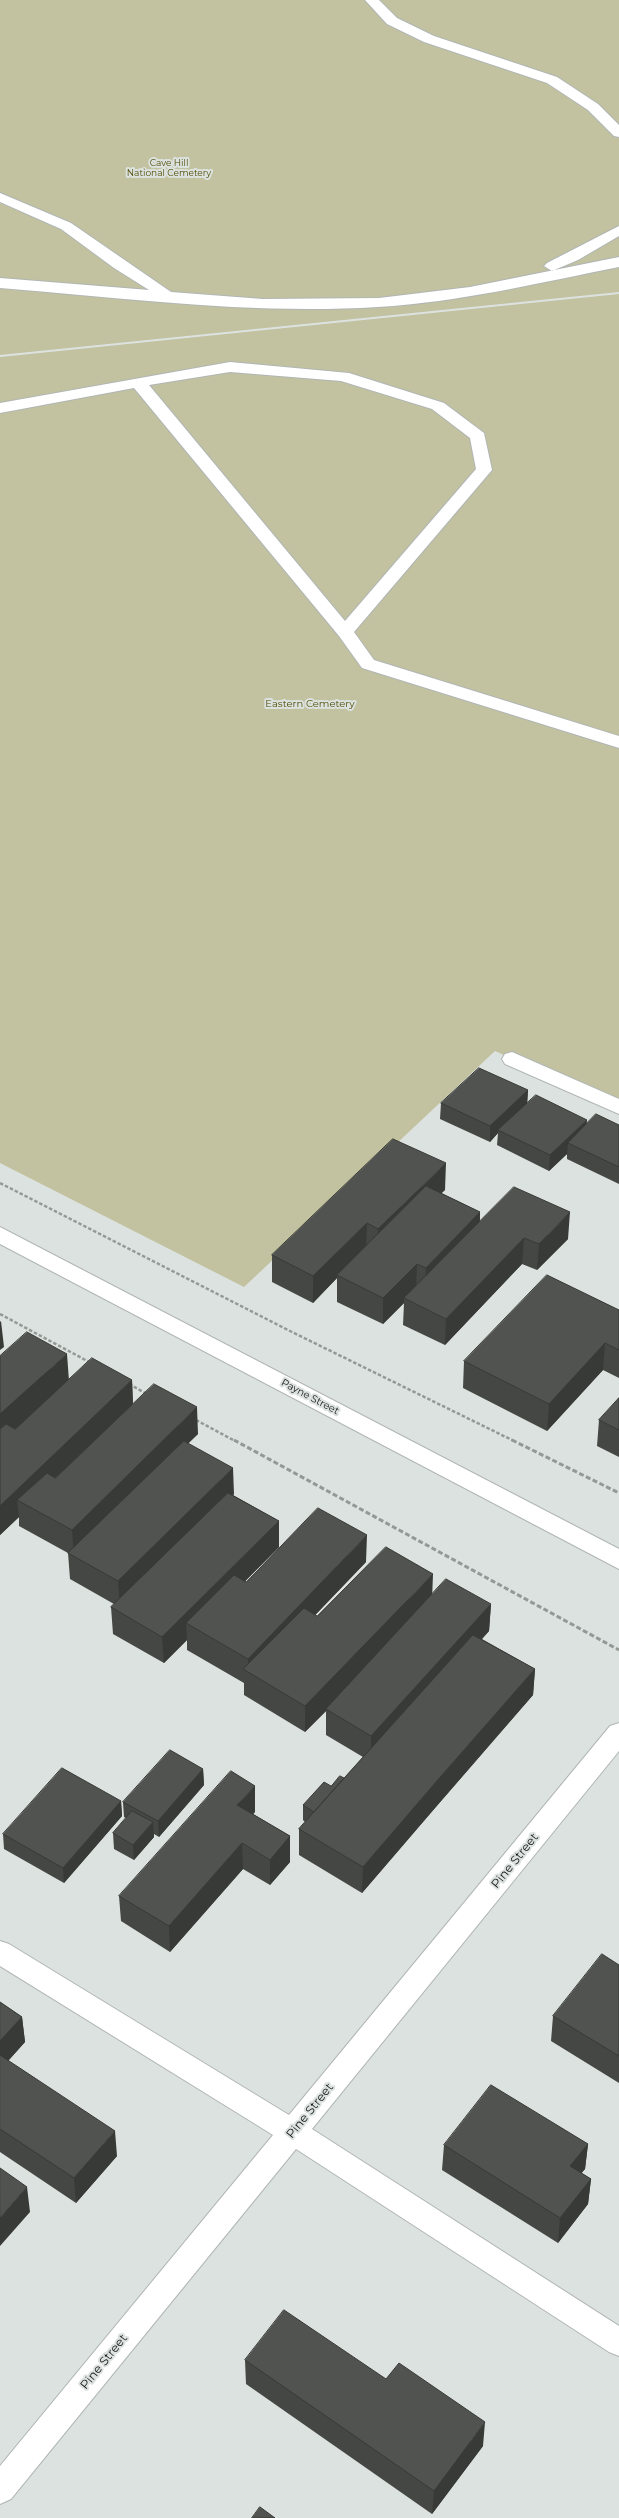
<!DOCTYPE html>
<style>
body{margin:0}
canvas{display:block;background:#dce2df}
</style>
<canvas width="619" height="2518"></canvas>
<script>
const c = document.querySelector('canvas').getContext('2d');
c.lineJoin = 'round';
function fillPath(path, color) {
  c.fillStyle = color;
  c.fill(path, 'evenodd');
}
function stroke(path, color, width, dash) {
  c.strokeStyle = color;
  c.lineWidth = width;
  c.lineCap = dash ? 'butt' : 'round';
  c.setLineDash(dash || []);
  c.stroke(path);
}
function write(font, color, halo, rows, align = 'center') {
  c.font = font + ' Montserrat,sans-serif';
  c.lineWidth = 4;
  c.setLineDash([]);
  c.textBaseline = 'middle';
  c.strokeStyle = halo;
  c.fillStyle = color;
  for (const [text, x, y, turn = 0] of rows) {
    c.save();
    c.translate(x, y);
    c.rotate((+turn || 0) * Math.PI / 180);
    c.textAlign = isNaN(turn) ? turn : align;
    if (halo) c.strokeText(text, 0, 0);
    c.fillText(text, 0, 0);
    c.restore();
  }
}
fillPath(new Path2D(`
 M0,0H619V292L0,355Z
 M619,294V1107L495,1051L244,1287L0,1163V357Z`), '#c2c2a0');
const minor = new Path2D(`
 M365,0H379L397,18L434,36L557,77L598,104L619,125V137L614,136L588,110L547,83L424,42L387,24Z
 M0,193L71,223L171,292L263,299L379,298L470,287L619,257V267C539,283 460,302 378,307C252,315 125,298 0,288V278L149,290L114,268L61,229L0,202Z
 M619,226V236L578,260L552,271L544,266L547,263Z
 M230,362L349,373L444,403L484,433L492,470L354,632L374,660L619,736V748L362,668L339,636L134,388L0,413V403ZM230,372L341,381L432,409L470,438L476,469L345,621L149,385Z
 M512,1052L619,1099V1114L505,1064L502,1059L505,1054Z
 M0,1227L619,1549V1569L0,1244Z
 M619,1723V1751L312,2129L619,2326V2356L609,2352L296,2149L11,2499L0,2504V2466L273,2135L0,1966V1941L9,1944L289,2115L610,1726Z`);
stroke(minor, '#b0b6b4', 2);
stroke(new Path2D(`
 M0,1183L292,1332L514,1441
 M0,1314L91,1363
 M129,1384L147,1394
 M196,1420L235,1441`), '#949996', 2.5, [3.5, 2]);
stroke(new Path2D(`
 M234,1440L619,1650
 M512,1440L619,1493`), '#949996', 3, [5, 2.5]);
fillPath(minor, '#fff');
fillPath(new Path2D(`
 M528,1090L527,1104L587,1124L619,1125V1184L567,1159V1154L549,1171L497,1145L498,1133L490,1142L440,1119L441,1103Z
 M445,1190L441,1193L480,1212V1221L568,1239L537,1270L522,1264L445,1345L403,1325L404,1303L383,1324L337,1302V1278L313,1303L272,1282V1255Z
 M619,1310V1378L603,1370L547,1431L463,1388L464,1361Z
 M0,1356L69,1380H132L133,1404L198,1434L188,1443L234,1494L233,1495L279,1521V1547L245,1581L246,1582L366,1562L315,1615L317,1616L432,1594L491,1604L489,1631L482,1639L535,1669L533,1695L435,1808L362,1893L299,1855V1829L305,1822L303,1820V1805L331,1786L344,1778L363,1757L326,1735V1711L305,1732L244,1695V1683L187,1650V1640L164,1663L113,1634L111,1607L114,1604L70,1579L68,1553L19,1526V1517L0,1535Z
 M619,1398V1457L597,1446L599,1420Z
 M203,1769L204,1785L159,1837L154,1834V1837L134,1860L114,1849L113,1833L126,1818L124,1817L123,1802Z
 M121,1801L122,1816L64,1883L4,1849L3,1834Z
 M255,1812L253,1814L290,1836V1862L270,1885L243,1869L170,1952L121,1921L119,1896Z
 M619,1965V2083L551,2041L553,2016Z
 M0,2002L22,2017L25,2042L8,2061L117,2156L76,2203L0,2152Z
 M588,2144L585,2169L581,2173L591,2179L588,2204L558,2243L442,2170L444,2145Z
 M245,2360L483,2446L432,2514L246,2384Z`), '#454744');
fillPath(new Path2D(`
 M528,1090L527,1106L498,1130V1133L490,1142V1126Z
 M587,1120L586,1136L568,1143L567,1154L549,1171L550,1155Z
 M446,1163L445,1190L377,1255L378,1229Z
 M480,1212L479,1238L425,1294L426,1268Z
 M570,1212L568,1239L537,1270L539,1244Z
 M367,1223L366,1250L337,1275V1278L313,1303V1276Z
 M524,1238L522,1264L445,1345L446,1319Z
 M417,1264L416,1290L404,1298V1303L383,1324V1298Z
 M1,1321L4,1347L0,1350V1322Z
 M605,1343L603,1370L547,1431L549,1404Z
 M67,1354L69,1381L0,1443V1414Z
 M132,1380L133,1406L29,1507L17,1500L19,1517L0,1535V1506Z
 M197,1407L198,1434L74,1556L72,1530Z
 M233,1468L234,1494L120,1608L118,1581Z
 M279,1521V1547L197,1630L186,1623L187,1640L164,1663L162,1637Z
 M367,1535L366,1562L256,1677L248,1672V1659Z
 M433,1574L432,1600L326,1709V1711L305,1732V1706Z
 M491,1604L489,1631L371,1762V1736Z
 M535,1669L533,1695L435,1808L362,1893L363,1867L436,1782Z
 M203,1769L204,1785L159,1837L158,1821Z
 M255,1786V1812L238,1831L237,1805Z
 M121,1801L122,1816L64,1883L63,1868Z
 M153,1822L154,1837L134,1860L133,1845Z
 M290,1836V1862L270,1885V1860Z
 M242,1843L243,1869L170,1952L169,1926Z
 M22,2017L25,2042L0,2070V2041Z
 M115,2131L117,2156L76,2203L74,2178Z
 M588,2144L585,2169L567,2191L570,2166Z
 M591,2179L588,2204L558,2243L560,2218Z
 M27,2187L30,2212L0,2246V2218Z
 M485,2422L483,2446L432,2514L434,2491Z`), '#383a37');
const building = new Path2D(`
 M479,1068L528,1090L490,1126L441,1103Z
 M536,1095L587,1120L550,1155L498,1130Z
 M596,1114L619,1125V1167L568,1143Z
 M393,1139L446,1163L378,1229L367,1223L313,1276L272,1255Z
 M426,1186L480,1212L426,1268L417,1264L383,1298L337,1275Z
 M514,1187L570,1212L539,1244L524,1238L446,1319L404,1298Z
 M547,1275L619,1310V1350L605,1343L549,1404L464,1361Z
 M27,1332L67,1354L0,1414V1356Z
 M92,1358L132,1380L0,1506V1429L6,1424L15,1429Z
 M154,1384L197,1407L72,1530L17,1500L47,1473L55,1478Z
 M619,1398V1430L599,1420Z
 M184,1441L233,1468L118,1581L68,1553Z
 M228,1493L279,1521L162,1637L111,1607Z
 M318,1508L367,1535L248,1659L186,1623L234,1575L246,1582Z
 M386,1547L433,1574L305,1706L243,1669L304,1608L317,1616Z
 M446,1579L491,1604L371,1736L326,1709Z
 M473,1635L535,1669L436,1782L363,1867L299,1829Z
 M170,1750L203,1769L158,1821L123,1802Z
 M62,1768L121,1801L63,1868L3,1834Z
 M231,1771L255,1786L237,1805L290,1836L270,1860L242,1843L169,1926L119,1896Z
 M340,1776L344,1778L314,1812L303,1805L324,1782L331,1786Z
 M132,1811L153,1822L133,1845L113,1833Z
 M602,1954L619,1965V2056L553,2016Z
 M0,2002L22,2017L0,2041Z
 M0,2055L115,2131L74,2178L0,2129Z
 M491,2085L588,2144L570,2166L591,2179L560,2218L444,2145Z
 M0,2168L27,2187L0,2218Z
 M284,2310L386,2379L399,2363L485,2422L434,2491L245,2360Z
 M260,2507L275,2518H252Z`);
fillPath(building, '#50534f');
stroke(building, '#383a37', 1);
write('9px', '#4f4c00', '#dce2df', [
 ["Cave Hill",169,163],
 ["National Cemetery",169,173]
]);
write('10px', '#4f4c00', '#dce2df', [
 ["Eastern Cemetery",310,704]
]);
write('10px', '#171918', '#dce2df', [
 ["Payne Street",310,1397,28]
]);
write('12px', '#171918', '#dce2df', [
 ["Pine Street",515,1861,-51],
 ["Pine Street",310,2111,-51],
 ["Pine Street",104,2362,-51]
]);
</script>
